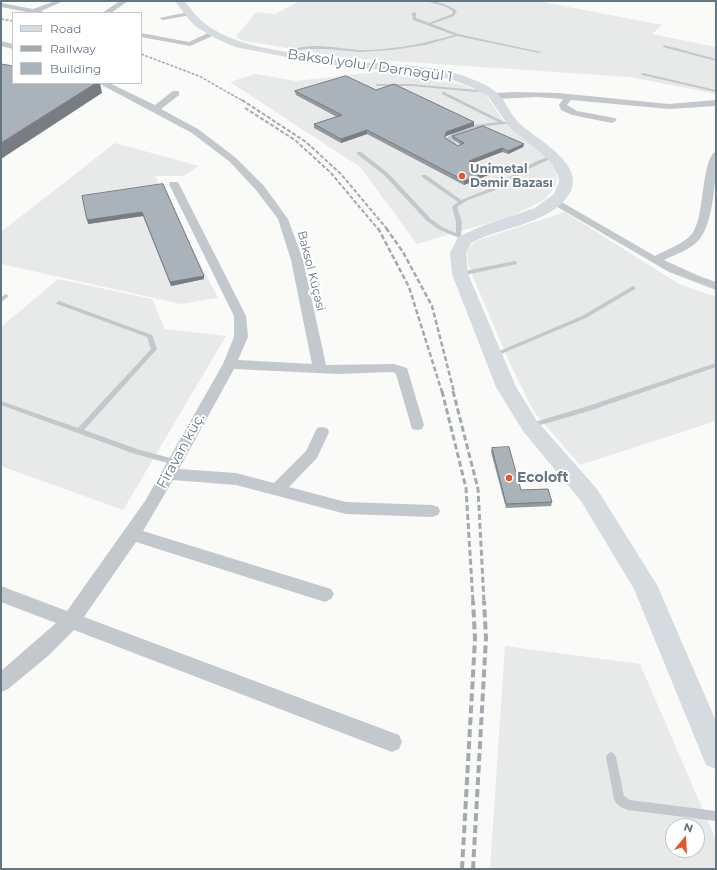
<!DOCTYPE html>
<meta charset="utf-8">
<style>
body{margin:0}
#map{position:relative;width:717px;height:870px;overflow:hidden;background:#fafaf8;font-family:Montserrat,sans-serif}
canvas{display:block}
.frame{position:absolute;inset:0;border:2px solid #657683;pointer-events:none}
.legend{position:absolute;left:12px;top:12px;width:130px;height:72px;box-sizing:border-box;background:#fff;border:1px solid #c1c8cd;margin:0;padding:5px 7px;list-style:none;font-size:12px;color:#657683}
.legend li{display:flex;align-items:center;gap:8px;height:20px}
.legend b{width:20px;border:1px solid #c1c8cd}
.north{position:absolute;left:665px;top:818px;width:40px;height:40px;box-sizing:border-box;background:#fff;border:1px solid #c1c8cd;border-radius:50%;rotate:18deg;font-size:11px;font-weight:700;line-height:16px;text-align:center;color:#657683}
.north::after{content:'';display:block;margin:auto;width:14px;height:18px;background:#e4572e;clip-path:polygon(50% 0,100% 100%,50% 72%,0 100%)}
</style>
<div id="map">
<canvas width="717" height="870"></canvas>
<div class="frame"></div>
<ul class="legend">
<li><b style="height:5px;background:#d6dbdf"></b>Road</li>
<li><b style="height:5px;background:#a2aab0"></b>Railway</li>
<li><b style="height:11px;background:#aab3b9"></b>Building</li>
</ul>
<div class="north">N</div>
</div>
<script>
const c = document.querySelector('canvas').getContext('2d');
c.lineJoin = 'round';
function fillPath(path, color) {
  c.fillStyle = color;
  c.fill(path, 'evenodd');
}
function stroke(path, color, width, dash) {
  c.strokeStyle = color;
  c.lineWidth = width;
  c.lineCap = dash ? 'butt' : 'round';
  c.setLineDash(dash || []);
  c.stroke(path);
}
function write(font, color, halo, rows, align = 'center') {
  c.font = font + ' Montserrat,sans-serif';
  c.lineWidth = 4;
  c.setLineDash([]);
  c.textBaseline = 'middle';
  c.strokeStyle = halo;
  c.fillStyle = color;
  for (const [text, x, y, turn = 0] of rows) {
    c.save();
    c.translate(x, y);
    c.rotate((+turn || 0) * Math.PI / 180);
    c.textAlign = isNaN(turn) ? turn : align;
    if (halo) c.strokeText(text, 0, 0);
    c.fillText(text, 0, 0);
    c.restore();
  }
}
fillPath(new Path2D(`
 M300,1H538L662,25L652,34L716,47V94L630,77L347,58L244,41L236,37L256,12L275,14Z
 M376,72L409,74L464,85L485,94L503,120L545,154L557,169L556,186L544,200L509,217L417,244L360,167L230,82L255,74L296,81Z
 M115,143L199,166L184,176H155L218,298L181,304L1,264V232Z
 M565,212L679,284L716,297V421L580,465L534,412L511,366L468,265L467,250L476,241Z
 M58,279L152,299L165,329L226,336L123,510L1,466V327Z
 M505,646L640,664L716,840V869H490ZM673,826H697V850H673Z`), '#e8e9e9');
fillPath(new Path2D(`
 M425,1C437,1 447,4 457,11L454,16L432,24L458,34L541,52L539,53L457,36L425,45L392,50L360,52L327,49H305L296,51L286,55L284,54C308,38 342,51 369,50C397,49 426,43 454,35L413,20L412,13L414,12L416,13V18L429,23L452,14L453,11L444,6Z
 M664,45L716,59V61L663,47Z
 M643,73L716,90V92L642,75L641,74Z
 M377,84H412L476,90L486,89L488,90L476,92L412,86H376V84Z
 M442,92H444L504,122L511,121L513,122L511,123C491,126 467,126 451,139L457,144L453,145L446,139C459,126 481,124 498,122L442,94Z
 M357,152H361L388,173L431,219L442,227L456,233V222L452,207L458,202L422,177V175H426L461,200L489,189L535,162L552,155L556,156L531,168L493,191L468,200L457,207L462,222L461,235L464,237L461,239L438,229L427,221L384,175L357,154Z
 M515,261L517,262V264L460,276L457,274L460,272Z
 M633,286L635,287V289L586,318L494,357L492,358L489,356L490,355L582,316Z
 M6,294L9,296L1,302V297Z
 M59,301L152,335L157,349L84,430L140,450L178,460L179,462L178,464L175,465L135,454L1,405V401L78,428L151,349L147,337L57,304L56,303Z
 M716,363V367L589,411L530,428L527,426L528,424L585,407Z
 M611,752L614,754L616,757L624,796L630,800L716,811V821L628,810C622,808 616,805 614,799L606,757L608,754Z`), '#c3c8cc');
fillPath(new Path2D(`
 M55,1H64L41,11L47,13H32L1,7V3L33,9Z
 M120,1H128L111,13H102Z
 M189,12L191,13V15L163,20L159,18Z
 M212,31L219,33L190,46L141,37V33L189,42Z
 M1,41L13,44V49L1,46Z
 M98,83H109L155,105L173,91H179V95L161,109L198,129L236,158L264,186L288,219L303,260L326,365L394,364L407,368L424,425L422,429L417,430L412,429L396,374L393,372L338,374L234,369L179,469L236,473L274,483L306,451L317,428L322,427L327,428L329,432L317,458L289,487L346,502L432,505L438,507L440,511L438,515L432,517L346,514L236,485L173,480L143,531L331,589L334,594L331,599L325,602L136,542L84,617L399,735L402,742L399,749L392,752L74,630L48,656L8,689L1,692V671L56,623L1,602V586L67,611L145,501L223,364L234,337V316L169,184L170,182H178L179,184L246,316L248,337L238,360L312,364L291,260L278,219L256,190L230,162L192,133Z
 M516,92L558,93L669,104L716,100V106L669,109L571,100L567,105L577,111L615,118L617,120L612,123L572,115L561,110L559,105L563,99L537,97L495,99L491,96L495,93Z
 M716,152C716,175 714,226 697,242C689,250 674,255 664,260L699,276L716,282V290L669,272L549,202L550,200H558L655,256C666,250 679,245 688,238C706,224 699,174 713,153Z`), '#c3c8cc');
fillPath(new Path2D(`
 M175,1H185C191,9 195,16 203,22C224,39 249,45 275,50C303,55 331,59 359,62C394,65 431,65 464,76C479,82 495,87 504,101C509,109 513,117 520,124C539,141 595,169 564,201C540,226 500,227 471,243L466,253L468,274L516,387L537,421L597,489L657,585L716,721V769L706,765L634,589L581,501L523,431L496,387L452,274L450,253L458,237L482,226L535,208L554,194L559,182L558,175L552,163L540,152L510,128L488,96L469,86L453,80L424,74L328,65L235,47L215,38L195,26L186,16Z`), '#d6dbdf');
stroke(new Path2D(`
 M1,19L13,21
 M141,54L199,76L243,101`), '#a2aab0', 1.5, [3, 1.5]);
stroke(new Path2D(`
 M242,100L306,142L341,174L387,229
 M245,108L295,140L331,173L378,229`), '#a2aab0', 2, [4, 2]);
stroke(new Path2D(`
 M378,228L409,287L442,392
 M386,228L403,252L432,306L454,392`), '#a2aab0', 2.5, [5, 2.5]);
stroke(new Path2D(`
 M442,391L466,488L473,602
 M453,391L478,489L484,602`), '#a2aab0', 3, [6, 3]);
stroke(new Path2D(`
 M462,869L475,639L473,601
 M473,869L486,638L484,601`), '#a2aab0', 4, [8, 4]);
fillPath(new Path2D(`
 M376,90L474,126L446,136L445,138L458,146L460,144L452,139V136L524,144L523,147L508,154L502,152L473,163L489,171L488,175L464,185L367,134L341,143L314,128V124L337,117L296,95L295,91Z
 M163,184L204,276V279L171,286L143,216L88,224Z
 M492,448L521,490L552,502L551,506L506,508L491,452Z`), '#929a9f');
fillPath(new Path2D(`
 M96,83H100L102,93L1,159V143Z
 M474,122V126L446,136V132Z
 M367,130V134L341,143V139Z
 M524,144L523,147L508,154V151Z
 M502,148V152L468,165L469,161Z
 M489,171L488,175L464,185L465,181Z
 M142,212L143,216L88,224L87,220Z
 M204,276V279L171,286L170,282Z`), '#777d82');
const building = new Path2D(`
 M1,64L13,66V83H96L1,143Z
 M346,76L376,90L394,84L474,122L446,132L445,138L458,146L464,143L452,136L483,126L524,144L508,151L502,148L469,161L489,171L465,181L367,130L341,139L314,124L342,115L295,91Z
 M163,184L204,276L170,282L142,212L87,220L82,196Z
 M509,447L521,490L548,489L552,502L506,504L492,448Z`);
fillPath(building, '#aab3b9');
stroke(building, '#777d82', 1);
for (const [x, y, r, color] of [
 [462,176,4,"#e4572e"],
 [509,478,4,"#e4572e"]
]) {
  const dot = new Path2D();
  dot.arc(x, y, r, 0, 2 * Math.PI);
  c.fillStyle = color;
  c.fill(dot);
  stroke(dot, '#fff', 1.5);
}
write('bold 12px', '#657683', '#fff', [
 ["Unimetal",470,169],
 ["Dəmir Bazası",470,183]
], 'left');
write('12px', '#657683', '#fff', [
 ["Baksol Küçəsi",311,271,76]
]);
write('14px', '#657683', '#fff', [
 ["Baksol yolu / Dərnəgül 1",370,66,8],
 ["Firavan küç.",181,451,-61]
]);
write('bold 14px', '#657683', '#fff', [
 ["Ecoloft",517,478]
], 'left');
</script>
